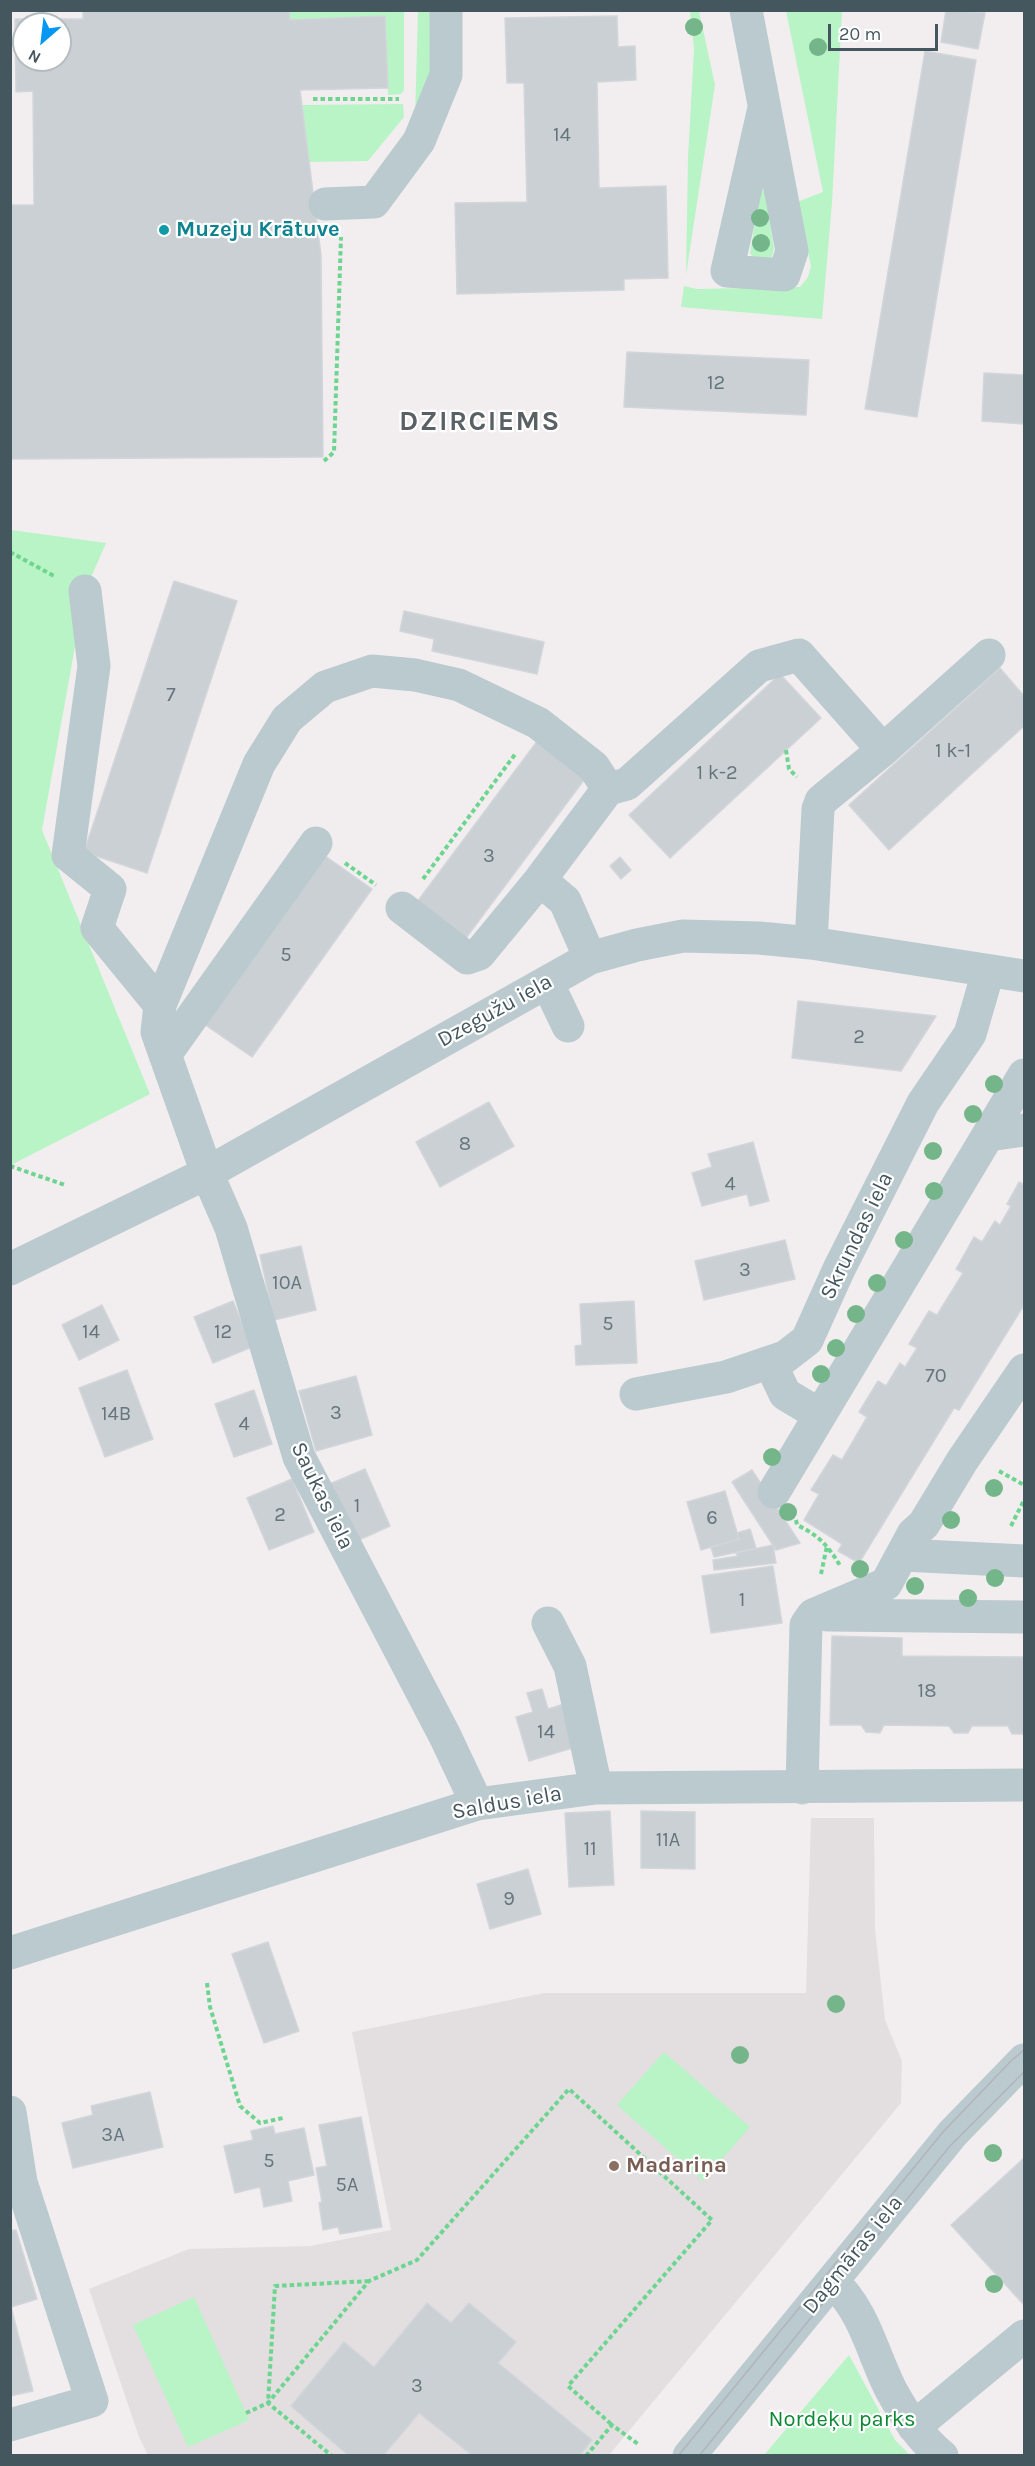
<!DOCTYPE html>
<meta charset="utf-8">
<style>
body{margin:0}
#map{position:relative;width:1035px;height:2466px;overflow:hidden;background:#f2eeef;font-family:Karla,sans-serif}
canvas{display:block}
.frame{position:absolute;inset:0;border:12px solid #45575e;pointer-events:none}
.north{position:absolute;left:12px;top:12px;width:60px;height:60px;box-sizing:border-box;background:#fff;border:2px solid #b5bcbf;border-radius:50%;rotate:208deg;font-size:16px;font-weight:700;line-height:24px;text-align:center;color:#45575e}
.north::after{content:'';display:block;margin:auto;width:21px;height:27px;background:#0697f3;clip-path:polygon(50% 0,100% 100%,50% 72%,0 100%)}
.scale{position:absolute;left:828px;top:24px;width:110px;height:27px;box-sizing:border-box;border:3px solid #45575e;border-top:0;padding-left:8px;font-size:18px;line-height:21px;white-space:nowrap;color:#45575e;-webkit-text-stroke:4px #fff;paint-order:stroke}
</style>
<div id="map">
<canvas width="1035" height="2466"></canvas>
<div class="frame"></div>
<div class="north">N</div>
<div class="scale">20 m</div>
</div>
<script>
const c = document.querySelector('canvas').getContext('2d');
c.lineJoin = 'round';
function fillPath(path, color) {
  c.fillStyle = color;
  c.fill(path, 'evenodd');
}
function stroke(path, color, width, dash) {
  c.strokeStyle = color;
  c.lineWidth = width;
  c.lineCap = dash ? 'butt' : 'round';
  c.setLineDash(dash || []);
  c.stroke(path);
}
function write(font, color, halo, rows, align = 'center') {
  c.font = font + ' Karla,sans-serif';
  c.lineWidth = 4.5;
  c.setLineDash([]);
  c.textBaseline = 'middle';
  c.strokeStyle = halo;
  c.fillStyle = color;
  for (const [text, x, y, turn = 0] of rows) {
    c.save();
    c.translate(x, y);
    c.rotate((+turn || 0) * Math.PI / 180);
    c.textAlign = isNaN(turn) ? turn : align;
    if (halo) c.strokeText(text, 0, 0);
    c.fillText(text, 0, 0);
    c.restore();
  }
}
fillPath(new Path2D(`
 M811,1818H874L875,1929L885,2020L902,2061L901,2103L609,2455H148L139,2437L89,2289L189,2249L310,2246L391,2230L352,2032L544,1993H806Z`), '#e3dfe1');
fillPath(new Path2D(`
 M289,11H404V90L401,94L388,95L385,16L290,20Z
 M418,11H433L435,61L415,118Z
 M699,11L715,85L686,275L688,158L694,49L690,11Z
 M786,11H842L832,203L822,319L681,307L684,286L697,289L800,287L808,277L811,266L797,202L823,192Z
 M403,104L404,117L368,161L309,162L302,105Z
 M764,186L774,249L771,259L755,260L750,253L760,192Z
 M11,530L106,543L85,591L42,830L150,1094L11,1165Z
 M664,2052L750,2127L703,2181L617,2105Z
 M194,2297L249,2420L188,2447L133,2325Z
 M849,2355L895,2440L910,2455H764Z`), '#b8f4c5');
const building = new Path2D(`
 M83,10H289L290,20L385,16L388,88L300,90L321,255L323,457L10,459V205H34L33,91L16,92L15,19H83ZM24,24H60V60H24Z
 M946,10L985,13L978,49L941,42Z
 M617,16L618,47L635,46L636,80L597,82L599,188L666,186L668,278L624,279V290L457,294L455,203L527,202L524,83H507L505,18Z
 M925,51L976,60L917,417L865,409Z
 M627,352L809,360L806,415L624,407Z
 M984,373L1024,375V424L982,421Z
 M174,581L237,601L147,873L84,852Z
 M404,611L544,642L537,674L432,651L434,639L400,631Z
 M1000,668L1024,696V726L889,850L849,805Z
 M780,674L821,718L670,858L629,815Z
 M538,740L587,776L463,942L414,906Z
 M321,853L372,889L252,1057L201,1022Z
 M620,857L631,870L621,879L610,866Z
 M798,1001L936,1016L901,1071L792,1058Z
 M489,1102L514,1146L440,1187L416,1142Z
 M753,1142L769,1201L750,1206L747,1194L702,1206L692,1173L712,1167L708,1154Z
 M1019,1182L1024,1185V1305L959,1410L954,1408L859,1563L838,1551L842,1544L804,1520L819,1494L811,1490L833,1455L842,1460L867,1417L859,1412L878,1381L886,1386L900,1363L905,1367L917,1348L909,1344L929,1311L937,1315L963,1273L956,1269L974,1237L982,1242L995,1221L1000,1225L1011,1206L1007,1204Z
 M785,1240L795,1279L704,1300L695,1261Z
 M301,1246L316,1310L274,1320L260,1255Z
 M233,1301L252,1347L213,1363L194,1317Z
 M634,1301L637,1363L576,1365L575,1346L582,1345L580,1304Z
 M102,1305L119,1340L79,1360L62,1325Z
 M127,1370L153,1439L105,1457L79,1388Z
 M356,1376L372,1435L316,1451L299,1391Z
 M254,1390L272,1444L234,1457L215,1404Z
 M365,1469L390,1526L350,1544L325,1486Z
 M752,1470L800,1543L776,1550L732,1482Z
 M292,1479L314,1532L269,1550L247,1498Z
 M725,1491L739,1539L701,1550L687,1502Z
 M750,1529L756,1548L714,1557L711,1547L739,1539L737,1533Z
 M773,1545L776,1563L714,1570L713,1560L738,1556L736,1553Z
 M773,1566L782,1623L711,1633L702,1576Z
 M832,1636L902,1638V1656L1024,1657V1734H1012L1008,1726H972L968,1733H954L949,1726L884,1725L880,1733L866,1732L861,1725H830Z
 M542,1689L548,1709L564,1704L576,1747L529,1761L516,1717L533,1712L527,1693Z
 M610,1811L614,1885L569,1887L565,1813Z
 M641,1811L695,1812V1869L641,1868Z
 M528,1869L541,1914L490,1929L477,1884Z
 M268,1942L299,2031L264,2043L232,1954Z
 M150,2092L163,2147L73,2168L62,2123L93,2115L91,2106Z
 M361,2117L382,2227L340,2234L338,2227L323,2230L319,2203L322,2202L316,2168L327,2166L319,2125Z
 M273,2126L275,2134L304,2128L314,2175L288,2181L292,2201L264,2207L260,2187L235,2193L224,2146L253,2140L251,2131Z
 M1024,2158V2305L951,2225Z
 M16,2230L37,2299L11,2307L33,2391L10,2396V2231Z
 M427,2303L451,2323L469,2303L516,2342L498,2363L592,2440L579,2456H473L419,2413L383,2456H349L291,2406L344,2342L374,2367Z`);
fillPath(building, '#cad0d4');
stroke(building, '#d2d6db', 1.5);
stroke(new Path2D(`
 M313,99H399
 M324,461L334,452L341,237
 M10,552L54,576
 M786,750L789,769L797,777
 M345,863L376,885
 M423,879L516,753
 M10,1166L65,1185
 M999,1471L1024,1485
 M796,1520L797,1525C820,1536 828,1546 841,1567
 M1011,1526L1024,1500
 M821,1574L827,1546
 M207,1983L210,2007L240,2106L260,2123L283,2118
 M369,2281L275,2286L268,2403L369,2281L417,2260L569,2089L712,2220L568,2386L612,2425
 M246,2413L268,2403L332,2456
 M586,2456L612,2425L638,2444`), '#6dd590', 4, [4.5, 3]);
stroke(new Path2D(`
 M746,10L792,251L784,275L727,271L764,108
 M325,204L374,202L419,141L446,75V10
 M85,591L94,666L68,855L110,889L97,928L160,1005
 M883,750L989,655
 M402,908L467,958L479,954L540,880
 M590,958L565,901L540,880L608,789
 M547,982L568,1026
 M165,1055L316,843
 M989,1135L1024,1130
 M10,1269L207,1173L590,958L637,945L683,936L759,938L811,943L1024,976
 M770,1362L785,1394L820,1415
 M636,1394L726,1377L785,1357L807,1340L839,1269L923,1103L970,1034L988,972
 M774,1492L1024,1075
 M903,1555L1024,1561
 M828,1615L1024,1617
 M548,1623L570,1666L596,1788
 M802,1788L806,1625L813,1615L886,1584L913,1534L924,1524L962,1461L1024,1370
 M477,1804L445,1736L299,1457L231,1228L207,1173L157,1032L160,1005L259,764L287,719L325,687L372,671L415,675L459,685L538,723L594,767L608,789L627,784L759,666L799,655L883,750L828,795L821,801L818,809L811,943
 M10,1953L477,1804L596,1788L1024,1785
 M10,2112L21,2182L10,2185
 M832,2281C865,2311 872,2353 891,2390C904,2414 921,2439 942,2456
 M10,2425L92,2401L21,2182
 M914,2427L1024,2336
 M689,2456L953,2133L1024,2060`), '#bbcacf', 33);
stroke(new Path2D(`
 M678,2456L943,2132L1011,2061L1024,2050
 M699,2456L950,2146L1024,2072`), '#b0b5ba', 1.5);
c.fillStyle = '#74b689';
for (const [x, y] of [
 [694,27],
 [818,47],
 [760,218],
 [761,243],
 [994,1084],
 [973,1114],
 [933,1151],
 [934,1191],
 [904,1240],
 [877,1283],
 [856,1314],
 [836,1348],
 [821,1374],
 [772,1457],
 [994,1488],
 [788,1512],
 [951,1520],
 [860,1569],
 [995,1578],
 [915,1586],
 [968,1598],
 [836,2004],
 [740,2055],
 [993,2153],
 [994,2284]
]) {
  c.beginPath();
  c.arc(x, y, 9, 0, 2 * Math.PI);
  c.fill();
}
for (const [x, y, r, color] of [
 [164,230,6,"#0f9aa8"],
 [614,2166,6,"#8d6e63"]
]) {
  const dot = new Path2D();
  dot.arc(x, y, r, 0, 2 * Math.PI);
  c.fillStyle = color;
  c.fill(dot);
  stroke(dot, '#fff', 2);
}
write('20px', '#66757c', null, [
 ["14",562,135],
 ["12",716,383],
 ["7",171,695],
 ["1 k-1",953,751],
 ["1 k-2",717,773],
 ["3",489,856],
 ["5",286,955],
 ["2",859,1037],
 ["8",465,1144],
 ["4",730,1184],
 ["3",745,1270],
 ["10A",287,1283],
 ["5",608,1324],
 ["14",91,1332],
 ["12",223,1332],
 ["70",936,1376],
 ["3",336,1413],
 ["14B",116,1414],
 ["4",244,1424],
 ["1",357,1506],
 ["2",280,1515],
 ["6",712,1518],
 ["1",742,1600],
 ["18",927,1691],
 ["14",546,1732],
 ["11A",668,1840],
 ["11",590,1849],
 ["9",509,1899],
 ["3A",113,2135],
 ["5",269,2161],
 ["5A",347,2185],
 ["3",417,2386]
]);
write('bold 22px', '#0d838f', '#fff', [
 ["Muzeju Krātuve",176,230]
], 'left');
write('22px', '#45575e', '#fff', [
 ["Dzegužu iela",495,1011,-29],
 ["Skrundas iela",857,1236,-64],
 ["Saukas iela",322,1496,64],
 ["Saldus iela",507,1803,-10],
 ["Dagmāras iela",853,2255,-51]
]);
write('bold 22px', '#785e54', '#fff', [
 ["Madariņa",626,2166]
], 'left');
write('22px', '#0d8835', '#fff', [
 ["Nordeķu parks",842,2420]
]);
c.letterSpacing = '1.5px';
write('bold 28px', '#5a6164', '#fff', [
 ["DZIRCIEMS",480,422]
]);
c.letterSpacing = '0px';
</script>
